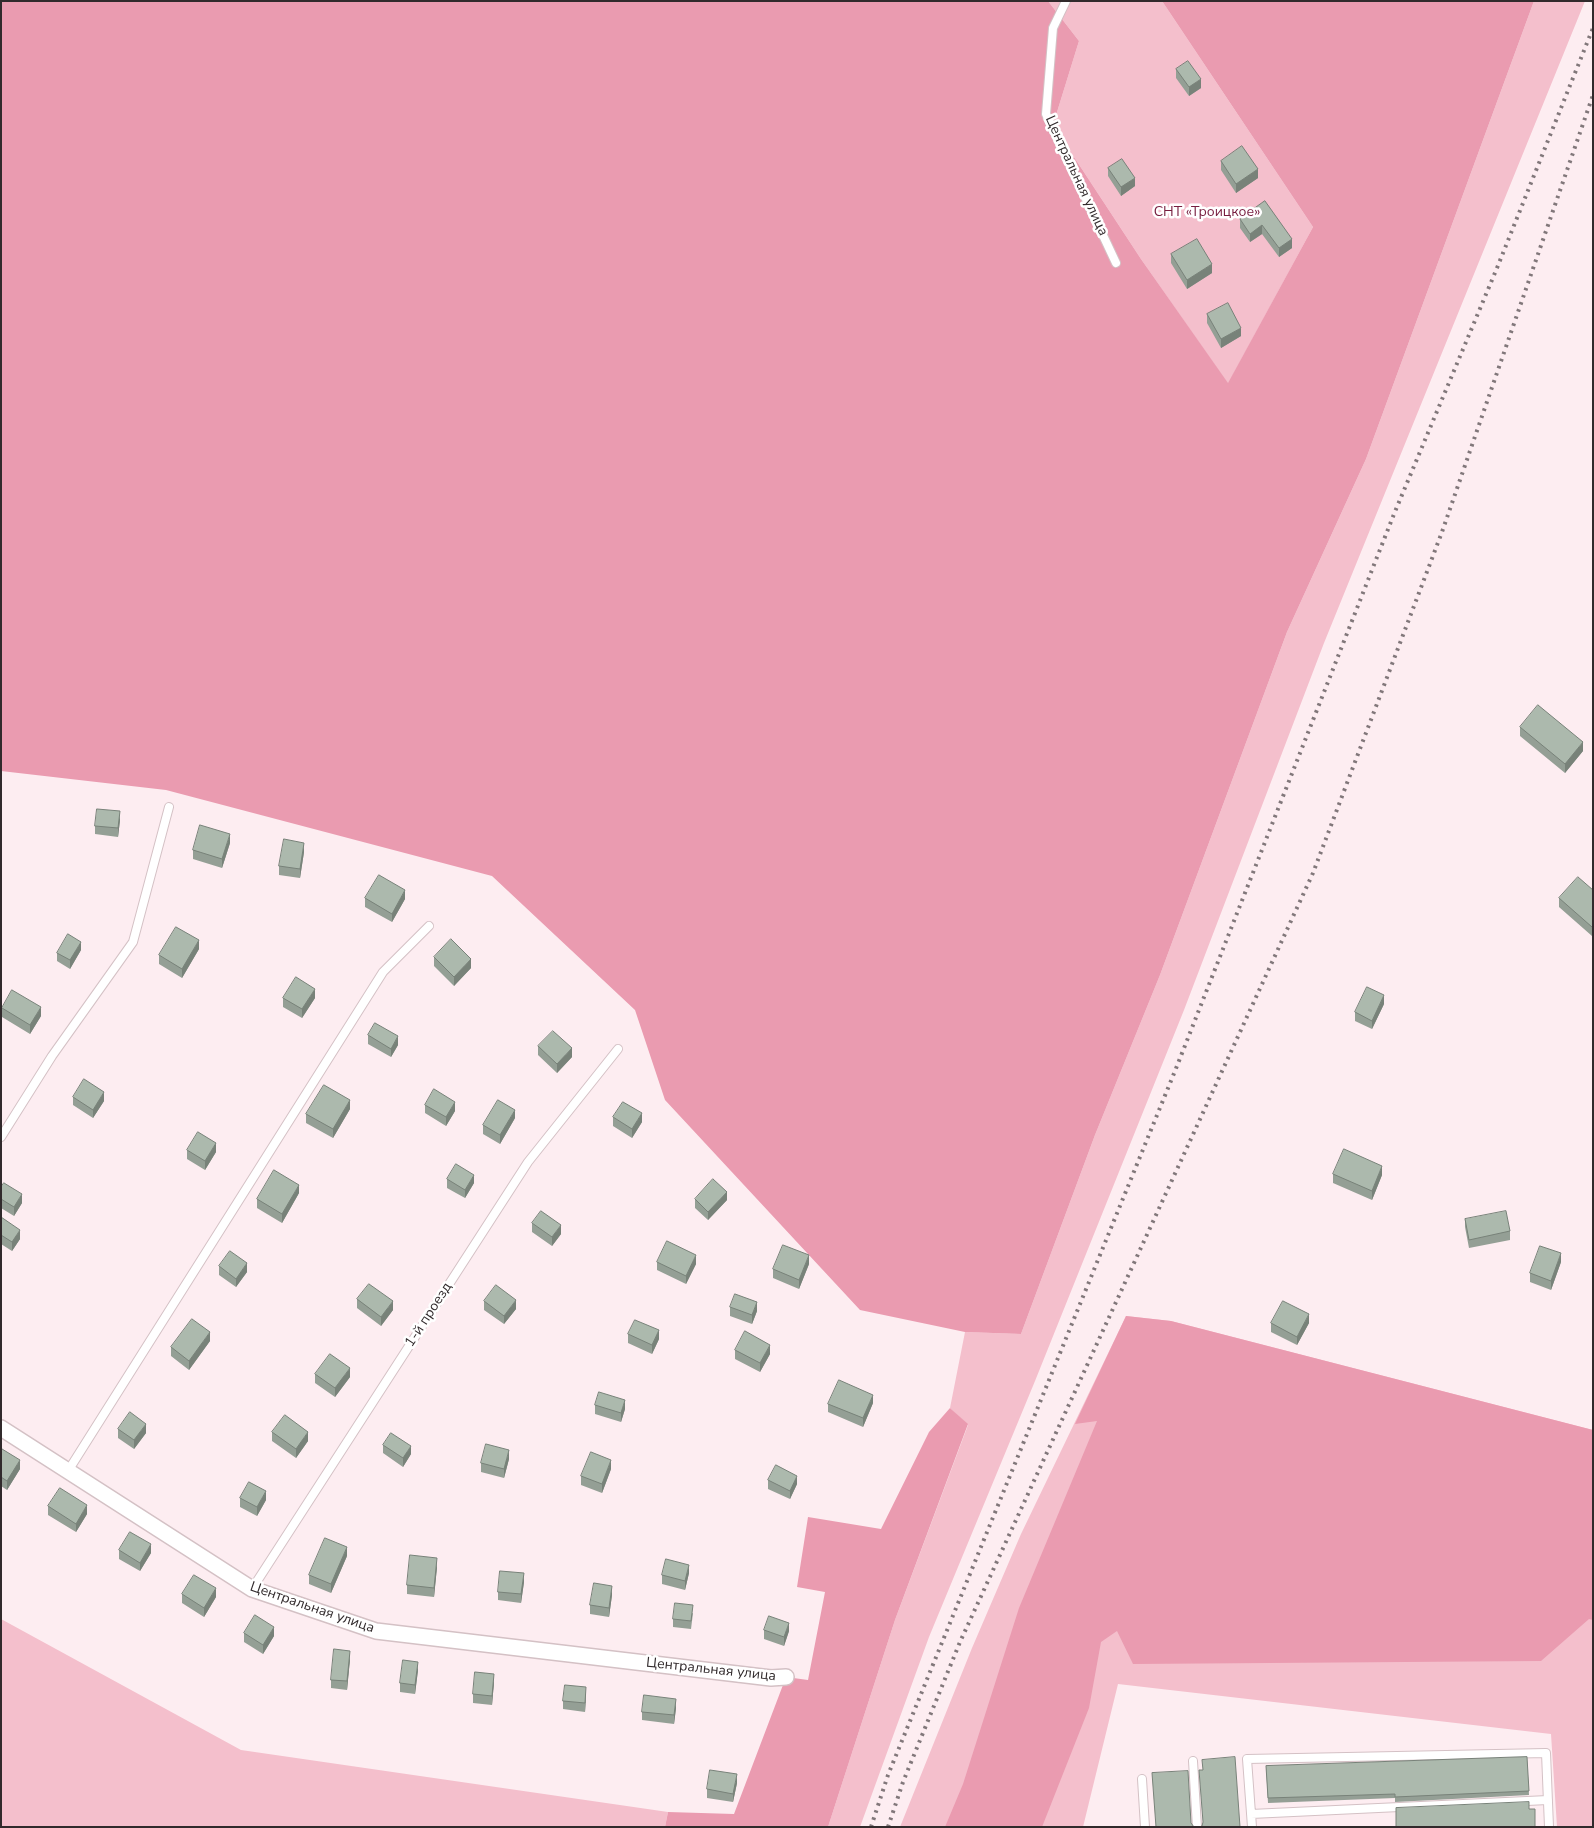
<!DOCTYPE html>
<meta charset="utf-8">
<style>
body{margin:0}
#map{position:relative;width:1594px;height:1828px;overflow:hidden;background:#fdedf1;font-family:"Nunito Sans",sans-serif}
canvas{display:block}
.frame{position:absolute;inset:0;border:2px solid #312a2c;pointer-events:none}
</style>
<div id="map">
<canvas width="1594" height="1828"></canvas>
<div class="frame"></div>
</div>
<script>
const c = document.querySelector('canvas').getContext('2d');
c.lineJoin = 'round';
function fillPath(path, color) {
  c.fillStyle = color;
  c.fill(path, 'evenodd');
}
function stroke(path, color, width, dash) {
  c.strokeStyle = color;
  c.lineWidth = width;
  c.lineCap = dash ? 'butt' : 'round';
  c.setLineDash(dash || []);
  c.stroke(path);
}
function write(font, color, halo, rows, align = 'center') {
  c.font = font + ' "Nunito Sans",sans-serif';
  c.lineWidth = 5;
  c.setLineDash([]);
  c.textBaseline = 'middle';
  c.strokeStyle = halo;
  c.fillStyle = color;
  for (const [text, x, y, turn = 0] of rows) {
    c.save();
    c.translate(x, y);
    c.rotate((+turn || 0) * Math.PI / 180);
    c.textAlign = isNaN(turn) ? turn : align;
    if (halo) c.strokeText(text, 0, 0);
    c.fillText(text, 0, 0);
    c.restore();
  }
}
fillPath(new Path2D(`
 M1048,1H1162L1313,227L1228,384L1141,259L1053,125L1079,41Z
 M1534,1H1585L1324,643L1184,1010L1035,1381L929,1637L860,1827H828L895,1620L968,1425L950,1408L965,1332L1021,1334L1095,1135L1160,975L1287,632L1366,459Z
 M1126,1316L1171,1321L1593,1430V1827H1557L1551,1734L1118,1684L1083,1827H900L972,1648L1021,1534Z
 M1,1619L241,1750L668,1812L665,1827H1Z`), '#f4bfcc');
fillPath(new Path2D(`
 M1,1H1048L1079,41L1053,125L1141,259L1228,383L1313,227L1162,1H1534L1366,459L1287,632L1160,975L1095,1135L1021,1334L965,1332L860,1310L665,1100L635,1010L492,876L166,790L1,771Z
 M1126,1316L1171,1321L1593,1430V1620L1589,1619L1541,1661L1133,1664L1117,1631L1101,1642L1089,1708L1042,1827H945L963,1784L1019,1608L1097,1421L1075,1424Z
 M950,1408L968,1424L895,1620L828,1827H665L668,1812L734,1814L786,1677L808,1680L825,1592L797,1587L808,1517L881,1529L929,1432Z`), '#ea9bb0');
const lane = new Path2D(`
 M1066,1L1053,28L1046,114L1116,263
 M1,1137L52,1056L133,942L169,807
 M68,1471L383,972L429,926
 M252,1589L528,1162L618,1049
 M1193,1761L1197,1827
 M1142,1779L1145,1827
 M1251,1814L1548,1800
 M1252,1827L1247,1759L1546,1753L1549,1827`);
const street = new Path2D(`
 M1,1428L252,1589L376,1631L771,1678L786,1677`);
stroke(lane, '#d4c1c5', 10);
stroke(street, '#d4c1c5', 18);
stroke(lane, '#fff', 8);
stroke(street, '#fff', 15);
stroke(new Path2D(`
 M871,1827L888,1775L1175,1071L1394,514L1497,268L1593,28
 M888,1827L903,1782L960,1642L1313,873L1442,532L1593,95`), '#81777a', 4, [2.5, 5]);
fillPath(new Path2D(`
 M1176,69L1201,88L1189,96L1176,78Z
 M1221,161L1258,178L1236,193L1221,170Z
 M1108,168L1135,186L1121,196L1108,176Z
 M1265,201L1292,248L1279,257L1262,234L1250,242L1240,228V219Z
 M1171,254L1212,273L1187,289L1171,263Z
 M1207,314L1241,336L1221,348L1207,323Z
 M1520,727L1583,751L1565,773L1520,736Z
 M120,820L118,837L95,834V826Z
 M230,843L222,868L193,859V850Z
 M304,852L300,878L279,875V866Z
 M1593,890L1592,936L1559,907V898Z
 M365,898L405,899L392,922L365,907Z
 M199,949L182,978L159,964V955Z
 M81,950L70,969L57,961V953Z
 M434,957L471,968L454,986L434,966Z
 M283,998H315L302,1018L283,1007Z
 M1384,1004L1372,1029L1355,1021V1012Z
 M2,1008L41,1016L30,1034L2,1017Z
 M368,1035L398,1045L391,1057L368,1044Z
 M538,1046L572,1057L557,1073L538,1055Z
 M73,1097L104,1101L93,1118L73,1105Z
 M425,1105L455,1111L446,1126L425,1113Z
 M350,1109L333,1138L306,1123V1114Z
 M613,1117L642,1122L632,1138L613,1126Z
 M515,1118L500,1144L483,1134V1125Z
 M187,1150L216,1152L205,1170L187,1159Z
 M1333,1174L1382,1175L1372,1200L1333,1183Z
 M447,1179L474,1183L465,1198L447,1188Z
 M1,1187L22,1203L14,1216L1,1208Z
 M299,1193L282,1223L257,1208V1199Z
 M695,1199L727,1200L708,1220L695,1208Z
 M1,1217L20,1239L12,1251L1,1244Z
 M1465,1219L1510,1231V1240L1469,1248L1465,1227Z
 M532,1223L561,1234L552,1246L532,1232Z
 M657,1262L696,1264L686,1284L657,1270Z
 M1561,1262L1551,1290L1530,1282V1273Z
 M809,1264L799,1289L773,1278V1269Z
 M219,1266L247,1272L236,1287L219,1275Z
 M357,1299L393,1310L381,1326L357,1308Z
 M484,1301L516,1309L504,1324L484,1310Z
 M730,1307L757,1311L752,1324L730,1316Z
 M1271,1323H1309L1297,1345L1271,1332Z
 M628,1334L659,1339L652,1354L628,1343Z
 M210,1341L189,1370L171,1356V1347Z
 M735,1350L770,1354L760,1372L735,1359Z
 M315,1374L350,1377L335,1397L315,1383Z
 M873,1403L863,1427L828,1412V1404Z
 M595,1405L625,1409L621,1422L595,1414Z
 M118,1429L146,1433L134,1449L118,1438Z
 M272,1432L308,1441L296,1458L272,1441Z
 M383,1445L411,1454L403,1467L383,1453Z
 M1,1450L20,1469L7,1490L1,1486Z
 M509,1459L504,1478L481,1472V1463Z
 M611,1469L602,1493L581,1485V1476Z
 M768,1480L797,1484L790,1499L768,1489Z
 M240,1498L266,1500L257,1516L240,1507Z
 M48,1506L87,1514L76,1532L48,1515Z
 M119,1550L151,1553L140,1571L119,1559Z
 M347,1556L331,1593L309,1584V1575Z
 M437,1567L434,1597L407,1594V1585Z
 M689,1573L685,1590L662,1584V1575Z
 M524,1582L521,1603L498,1600V1592Z
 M182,1594L216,1597L204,1617L182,1603Z
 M612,1595L609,1617L590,1614V1605Z
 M693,1613L691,1629L673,1627V1619Z
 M764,1630L789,1631L784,1646L764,1639Z
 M244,1633L274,1636L263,1654L244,1642Z
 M350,1659L347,1690L331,1688V1680Z
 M418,1670L415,1694L400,1692V1683Z
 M494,1682L492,1705L473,1703V1694Z
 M586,1696L585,1712L563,1709V1701Z
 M676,1708L674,1724L642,1720V1712Z
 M1527,1757L1529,1795L1395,1802V1798L1268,1803L1266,1766Z
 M737,1783L733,1802L707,1798V1789Z`), '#949f95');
fillPath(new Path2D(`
 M1201,79V88L1189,96V87Z
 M1258,169V178L1236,193V184Z
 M1135,178V186L1121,196V187Z
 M1262,225V234L1250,242V234Z
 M1292,239V248L1279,257V248Z
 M1212,264V273L1187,289V280Z
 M1241,328V336L1221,348V339Z
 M1583,742V751L1565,773V764Z
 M120,811V820L118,837V828Z
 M230,834V843L222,868V859Z
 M304,843V852L300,878V869Z
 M405,890V899L392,922V914Z
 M1593,926V935L1592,936V927Z
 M199,940V949L182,978V969Z
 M81,942V950L70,969V960Z
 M471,959V968L454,986V977Z
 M315,989V998L302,1018V1009Z
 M1384,995V1004L1372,1029V1021Z
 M41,1007V1016L30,1034V1025Z
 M398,1036V1045L391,1057V1049Z
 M572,1048V1057L557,1073V1064Z
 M104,1092V1101L93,1118V1110Z
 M350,1100V1109L333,1138V1129Z
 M455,1102V1111L446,1126V1117Z
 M515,1110V1118L500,1144V1135Z
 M642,1113V1122L632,1138V1129Z
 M216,1143V1152L205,1170V1161Z
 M1382,1166V1175L1372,1200V1191Z
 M474,1175V1183L465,1198V1190Z
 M299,1185V1193L282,1223V1214Z
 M727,1192V1200L708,1220V1212Z
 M22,1194V1203L14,1216V1207Z
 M561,1225V1234L552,1246V1237Z
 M20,1230V1239L12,1251V1242Z
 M1561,1253V1262L1551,1290V1281Z
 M696,1255V1264L686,1284V1276Z
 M809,1255V1264L799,1289V1280Z
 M247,1263V1272L236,1287V1279Z
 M516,1300V1309L504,1324V1316Z
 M393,1301V1310L381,1326V1317Z
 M757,1302V1311L752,1324V1315Z
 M1309,1314V1323L1297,1345V1337Z
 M659,1330V1339L652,1354V1345Z
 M210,1332V1341L189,1370V1361Z
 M770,1345V1354L760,1372V1363Z
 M350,1368V1377L335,1397V1388Z
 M873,1395V1403L863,1427V1418Z
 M625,1400V1409L621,1422V1413Z
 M146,1424V1433L134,1449V1440Z
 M308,1432V1441L296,1458V1449Z
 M411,1446V1454L403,1467V1458Z
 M509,1450V1459L504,1478V1469Z
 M20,1460V1469L7,1490V1481Z
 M611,1460V1469L602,1493V1484Z
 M797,1476V1484L790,1499V1491Z
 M266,1491V1500L257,1516V1507Z
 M87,1505V1514L76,1532V1524Z
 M151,1544V1553L140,1571V1563Z
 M347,1547V1556L331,1593V1584Z
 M437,1558V1567L434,1597V1588Z
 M689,1565V1573L685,1590V1581Z
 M524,1573V1582L521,1603V1594Z
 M612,1586V1595L609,1617V1608Z
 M216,1588V1597L204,1617V1608Z
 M789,1623V1631L784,1646V1637Z
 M274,1627V1636L263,1654V1645Z
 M350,1651V1659L347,1690V1681Z
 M418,1662V1670L415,1694V1685Z
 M494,1674V1682L492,1705V1696Z
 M586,1687V1696L585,1712V1703Z
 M676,1699V1708L674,1724V1715Z
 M737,1774V1783L733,1802V1794Z`), '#788279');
const building = new Path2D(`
 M1188,61L1201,79L1189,87L1176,69Z
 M1242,146L1258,169L1236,184L1221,161Z
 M1122,159L1135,178L1121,187L1108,168Z
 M1265,201L1292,239L1279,248L1262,225L1250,234L1240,219Z
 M1197,239L1212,264L1187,280L1171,254Z
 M1228,303L1241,328L1221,339L1207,314Z
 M1538,705L1583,742L1565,764L1520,727Z
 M97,809L120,811L118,828L95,826Z
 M200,825L230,834L222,859L193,850Z
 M284,839L304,843L300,869L279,866Z
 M379,875L405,890L392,914L365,898Z
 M1578,877L1593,890V926L1592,927L1559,898Z
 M176,927L199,940L182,969L159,955Z
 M68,934L81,942L70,960L57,953Z
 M451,939L471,959L454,977L434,957Z
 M296,977L315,989L302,1009L283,998Z
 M1367,987L1384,995L1372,1021L1355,1012Z
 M12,990L41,1007L30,1025L2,1008Z
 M375,1023L398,1036L391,1049L368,1035Z
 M553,1031L572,1048L557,1064L538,1046Z
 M84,1079L104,1092L93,1110L73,1097Z
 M324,1085L350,1100L333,1129L306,1114Z
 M434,1089L455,1102L446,1117L425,1105Z
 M498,1100L515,1110L500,1135L483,1125Z
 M623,1102L642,1113L632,1129L613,1117Z
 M198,1132L216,1143L205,1161L187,1150Z
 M1344,1149L1382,1166L1372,1191L1333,1174Z
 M456,1164L474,1175L465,1190L447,1179Z
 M274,1170L299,1185L282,1214L257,1199Z
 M713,1179L727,1192L708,1212L695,1199Z
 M4,1183L22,1194L14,1207L1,1199V1187Z
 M541,1211L561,1225L552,1237L532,1223Z
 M1506,1211L1510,1231L1469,1240L1465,1219Z
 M1,1217L20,1230L12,1242L1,1235Z
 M667,1241L696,1255L686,1276L657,1262Z
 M783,1245L809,1255L799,1280L773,1269Z
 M1540,1246L1561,1253L1551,1281L1530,1273Z
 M230,1251L247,1263L236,1279L219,1266Z
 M369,1284L393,1301L381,1317L357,1299Z
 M496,1285L516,1300L504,1316L484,1301Z
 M735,1294L757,1302L752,1315L730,1307Z
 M1283,1301L1309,1314L1297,1337L1271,1323Z
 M192,1319L210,1332L189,1361L171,1347Z
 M635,1320L659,1330L652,1345L628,1334Z
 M745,1331L770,1345L760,1363L735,1350Z
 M330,1354L350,1368L335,1388L315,1374Z
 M839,1380L873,1395L863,1418L828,1404Z
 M599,1392L625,1400L621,1413L595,1405Z
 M130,1412L146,1424L134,1440L118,1429Z
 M285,1415L308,1432L296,1449L272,1432Z
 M391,1433L411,1446L403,1458L383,1445Z
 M486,1444L509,1450L504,1469L481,1463Z
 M2,1449L20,1460L7,1481L1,1477V1450Z
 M591,1452L611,1460L602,1484L581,1476Z
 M776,1465L797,1476L790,1491L768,1480Z
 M249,1482L266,1491L257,1507L240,1498Z
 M60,1488L87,1505L76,1524L48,1506Z
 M130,1532L151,1544L140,1563L119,1550Z
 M325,1538L347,1547L331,1584L309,1575Z
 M410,1555L437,1558L434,1588L407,1585Z
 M666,1559L689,1565L685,1581L662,1575Z
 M500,1571L524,1573L521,1594L498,1592Z
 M194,1575L216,1588L204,1608L182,1594Z
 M594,1583L612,1586L609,1608L590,1605Z
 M675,1603L693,1605L691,1621L673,1619Z
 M255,1615L274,1627L263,1645L244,1633Z
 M769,1616L789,1623L784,1637L764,1630Z
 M334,1649L350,1651L347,1681L331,1680Z
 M403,1660L418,1662L415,1685L400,1683Z
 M475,1672L494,1674L492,1696L473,1694Z
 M565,1685L586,1687L585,1703L563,1701Z
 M644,1695L676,1699L674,1715L642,1712Z
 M1235,1757L1240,1827H1200L1202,1826L1203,1822L1199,1770H1203L1202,1760Z
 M1527,1757L1529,1791L1395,1797V1794L1268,1798L1266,1766Z
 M710,1770L737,1774L733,1794L707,1789Z
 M1188,1771L1191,1823L1194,1827H1156L1152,1773Z
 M1529,1802V1809H1535V1827H1396V1808Z`);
fillPath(building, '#acb9ad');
stroke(building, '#788279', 1);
write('14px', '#312a2c', '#fff', [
 ["Центральная улица",1076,176,65],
 ["1-й проезд",429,1315,-57],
 ["Центральная улица",312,1608,19],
 ["Центральная улица",711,1670,6]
]);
write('14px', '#771d3f', '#fff', [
 ["СНТ «Троицкое»",1207,213]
]);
</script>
